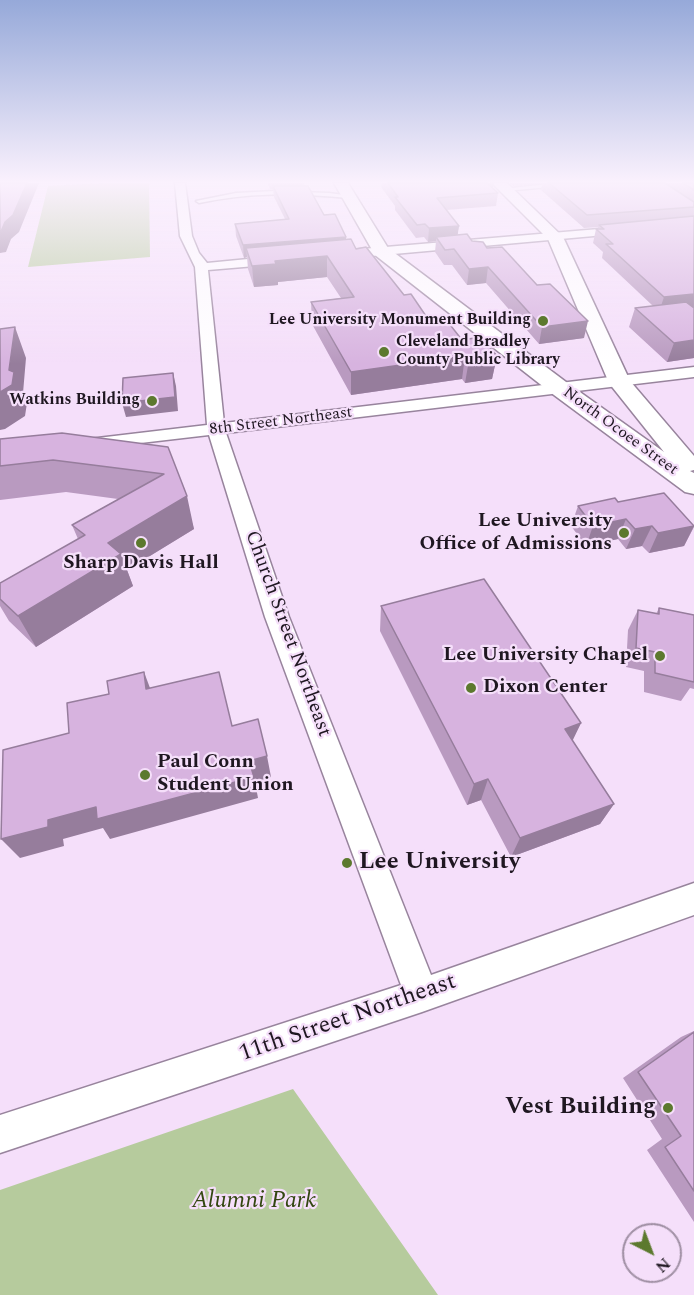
<!DOCTYPE html>
<style>
body{margin:0}
#map{position:relative;width:694px;height:1295px;overflow:hidden;background:#f5dffa;font-family:Spectral,serif}
canvas{display:block}
.north{position:absolute;left:622px;top:1223px;width:60px;height:60px;box-sizing:border-box;background:#f5dffa;border:2px solid #9f8fa3;border-radius:50%;rotate:138deg;font-size:16px;font-weight:700;line-height:24px;text-align:center;color:#1f1721}
.north::after{content:'';display:block;margin:auto;width:21px;height:27px;background:#5c792e;clip-path:polygon(50% 0,100% 100%,50% 72%,0 100%)}
</style>
<div id="map">
<canvas width="694" height="1295"></canvas>
<div class="north">N</div>
</div>
<script>
const c = document.querySelector('canvas').getContext('2d');
c.lineJoin = 'round';
function fillPath(path, color) {
  c.fillStyle = color;
  c.fill(path, 'evenodd');
}
function stroke(path, color, width, dash) {
  c.strokeStyle = color;
  c.lineWidth = width;
  c.lineCap = dash ? 'butt' : 'round';
  c.setLineDash(dash || []);
  c.stroke(path);
}
function write(font, color, halo, rows, align = 'center') {
  c.font = font + ' Spectral,serif';
  c.lineWidth = 4.5;
  c.setLineDash([]);
  c.textBaseline = 'middle';
  c.strokeStyle = halo;
  c.fillStyle = color;
  for (const [text, x, y, turn = 0] of rows) {
    c.save();
    c.translate(x, y);
    c.rotate((+turn || 0) * Math.PI / 180);
    c.textAlign = isNaN(turn) ? turn : align;
    if (halo) c.strokeText(text, 0, 0);
    c.fillText(text, 0, 0);
    c.restore();
  }
}
fillPath(new Path2D(`
 M103,183H149L150,257L28,267L48,186Z
 M293,1089L438,1295H0V1190Z`), '#b6cb9d');
const service = new Path2D(`
 M558,183L560,186L505,191L502,189Z
 M274,191L329,193L351,196L348,198C298,193 249,192 199,203L196,201L236,193Z`);
const minor = new Path2D(`
 M175,183H185L192,236L199,253L207,263L279,256L285,260L279,264L208,270L224,423L694,367V377L226,433L289,617L431,975L694,883V915L422,1012L0,1153V1115L401,985L265,617L209,435L89,449L83,448L80,444L83,440L89,439L207,425L195,267L180,236Z
 M694,221V227L338,259L332,255L338,251Z`);
const secondary = new Path2D(`
 M334,183H348L388,248L570,385L664,452L609,383L548,239L492,183H507L563,237L630,381L694,456V470L690,471L694,473V494L685,492L554,395L375,255Z`);
stroke(service, '#98849d', 3);
stroke(minor, '#98849d', 3);
stroke(secondary, '#98849d', 3);
fillPath(service, '#fff');
fillPath(minor, '#fff');
fillPath(secondary, '#fff');
fillPath(new Path2D(`
 M267,183H304V186L324,215L346,240L428,319L462,340L497,356L492,379L465,383L462,379L351,395L312,324L311,302L341,298L327,277L278,282V285L254,287L248,269L247,257L244,258L236,236L235,224L285,219L274,197L273,189H270Z
 M382,183H494L493,187H492L498,193L496,206L446,210L459,226L457,235L487,248L584,338L539,344L486,283L467,285L452,265H444L435,252L436,241L428,242L424,237L416,238L395,210V206L381,187Z
 M509,183H694V307L693,308H694V358L667,362L629,327L635,308L653,306L602,258L603,252L593,243L596,229H598V227L584,228L541,190L542,184L513,186Z
 M0,439L168,447L194,529L127,570L133,586L36,647L9,621L0,606V583L78,539L72,525L118,499L66,492L0,500Z
 M618,502L694,525V527L684,546L649,553L642,546L626,549L618,539L586,546L571,526L578,506Z
 M381,606L581,723L572,740L614,804L600,824L511,857L481,800L467,805L380,631Z
 M659,608L694,615V689L690,688L681,701L644,692V671L626,667L628,630L638,610L656,614Z
 M694,1031V1222L647,1150L662,1139L623,1078L681,1037Z`), '#b99ac0');
fillPath(new Path2D(`
 M27,183H39L19,232L11,239L6,252L0,253V234L5,222Z
 M480,183H494L493,187L479,189Z
 M459,226L457,239L436,237V241L428,242L429,228Z
 M346,237V249L246,248L247,257L244,258L243,245Z
 M327,256V277L278,282V285L254,287L252,266L275,261Z
 M488,267L486,283L467,285L469,269Z
 M694,294V307L659,312L664,297Z
 M588,321L584,338L539,344L542,327Z
 M15,327L26,358L23,393L27,403L25,416L5,429L0,430V392L9,370Z
 M694,340V358L667,362L674,343Z
 M465,356L462,379L351,395V372Z
 M497,356L492,379L465,383L469,360Z
 M173,373L176,386L178,411L126,417L122,403Z
 M187,496L194,529L127,570L133,586L36,647L18,616L108,543Z
 M626,519L618,539L586,546L593,526Z
 M652,526L642,546L626,549L635,529Z
 M694,526L684,546L649,553L658,533Z
 M144,672L153,696L146,689Z
 M581,723L570,746L565,729Z
 M267,756L271,777L255,782L258,798L110,839L103,828L63,839L64,846L20,858L1,839L48,820Z
 M488,779L481,800L467,805L474,784Z
 M614,804L600,824L511,857L520,838Z`), '#967d9c');
const building = new Path2D(`
 M0,183H27L13,215L5,222L0,234Z
 M388,183H487L498,193L437,198L459,226L429,228L425,224L417,225L395,197H398Z
 M549,183H665L694,202V207L587,215Z
 M683,183H694V190Z
 M273,186H308L324,215L335,214L346,237L243,245L235,224L289,219Z
 M694,216V294L664,297L606,244H613L596,229H604L599,225Z
 M467,234L472,241L483,242L487,248L502,247L537,285L550,284L588,321L542,327L488,267L469,269L454,249L445,250L436,237Z
 M351,239L356,249L366,247L404,295L411,294L428,319L444,317L462,340L481,337L497,356L469,360L465,356L351,372L311,302L354,297L327,256L275,261L276,264L252,266L246,248Z
 M686,302L694,308V340L674,343L635,308Z
 M15,327L9,370L14,372L12,385L0,392V329Z
 M173,373L175,397L122,403L123,378Z
 M62,433L168,447L187,496L108,543L121,554L18,616L0,599V583L85,535L72,525L164,474L53,460L0,466V439Z
 M664,493L694,526L658,533L652,526L635,529L626,519L593,526L578,506L615,498L618,502Z
 M484,579L581,723L565,729L614,804L520,838L488,779L474,784L381,606Z
 M659,608L694,615V682L655,673V652L636,648L638,610L659,614Z
 M144,672L146,689L219,672L232,726L258,719L267,756L249,761L254,777L97,819L96,807L48,820V827L1,839L3,750L69,733L67,703L109,694L107,681Z
 M694,1032V1191L665,1147L681,1136L638,1072Z`);
fillPath(building, '#d7b3df');
stroke(building, '#967d9c', 1.5);
const sky = c.createLinearGradient(0, 0, 0, 364);
sky.addColorStop(0, '#96a9d9');
sky.addColorStop(0.5, '#faf1fd');
sky.addColorStop(1, '#faf1fd00');
c.fillStyle = sky;
c.fillRect(0, 0, 694, 364);
for (const [x, y, r, color] of [
 [543,321,6,"#5c792e"],
 [384,352,6,"#5c792e"],
 [152,401,6,"#5c792e"],
 [624,533,6,"#5c792e"],
 [141,543,6,"#5c792e"],
 [660,656,6,"#5c792e"],
 [471,688,6,"#5c792e"],
 [145,775,6,"#5c792e"],
 [347,863,6,"#5c792e"],
 [668,1108,6,"#5c792e"]
]) {
  const dot = new Path2D();
  dot.arc(x, y, r, 0, 2 * Math.PI);
  c.fillStyle = color;
  c.fill(dot);
  stroke(dot, '#f5dffa', 2);
}
write('bold 16px', '#1f1721', '#f5dffa', [
 ["Lee University Monument Building",531,321],
 ["Cleveland Bradley",396,343,"left"],
 ["County Public Library",396,361,"left"],
 ["Watkins Building",140,401]
], 'right');
write('16px', '#1f1721', '#f5dffa', [
 ["8th Street Northeast",281,422,-7],
 ["North Ocoee Street",620,432,36]
]);
write('bold 20px', '#1f1721', '#f5dffa', [
 ["Lee University",612,522],
 ["Office of Admissions",612,545],
 ["Sharp Davis Hall",141,564,"center"],
 ["Lee University Chapel",648,656],
 ["Dixon Center",483,688,"left"],
 ["Paul Conn",157,763,"left"],
 ["Student Union",157,786,"left"]
], 'right');
write('20px', '#1f1721', '#f5dffa', [
 ["Church Street Northeast",287,634,70]
]);
write('bold 24px', '#1f1721', '#f5dffa', [
 ["Lee University",359,863],
 ["Vest Building",656,1108,"right"]
], 'left');
write('24px', '#1f1721', '#f5dffa', [
 ["11th Street Northeast",348,1019,-19]
]);
write('italic 24px', '#334711', '#f5dffa', [
 ["Alumni Park",254,1202]
]);
</script>
